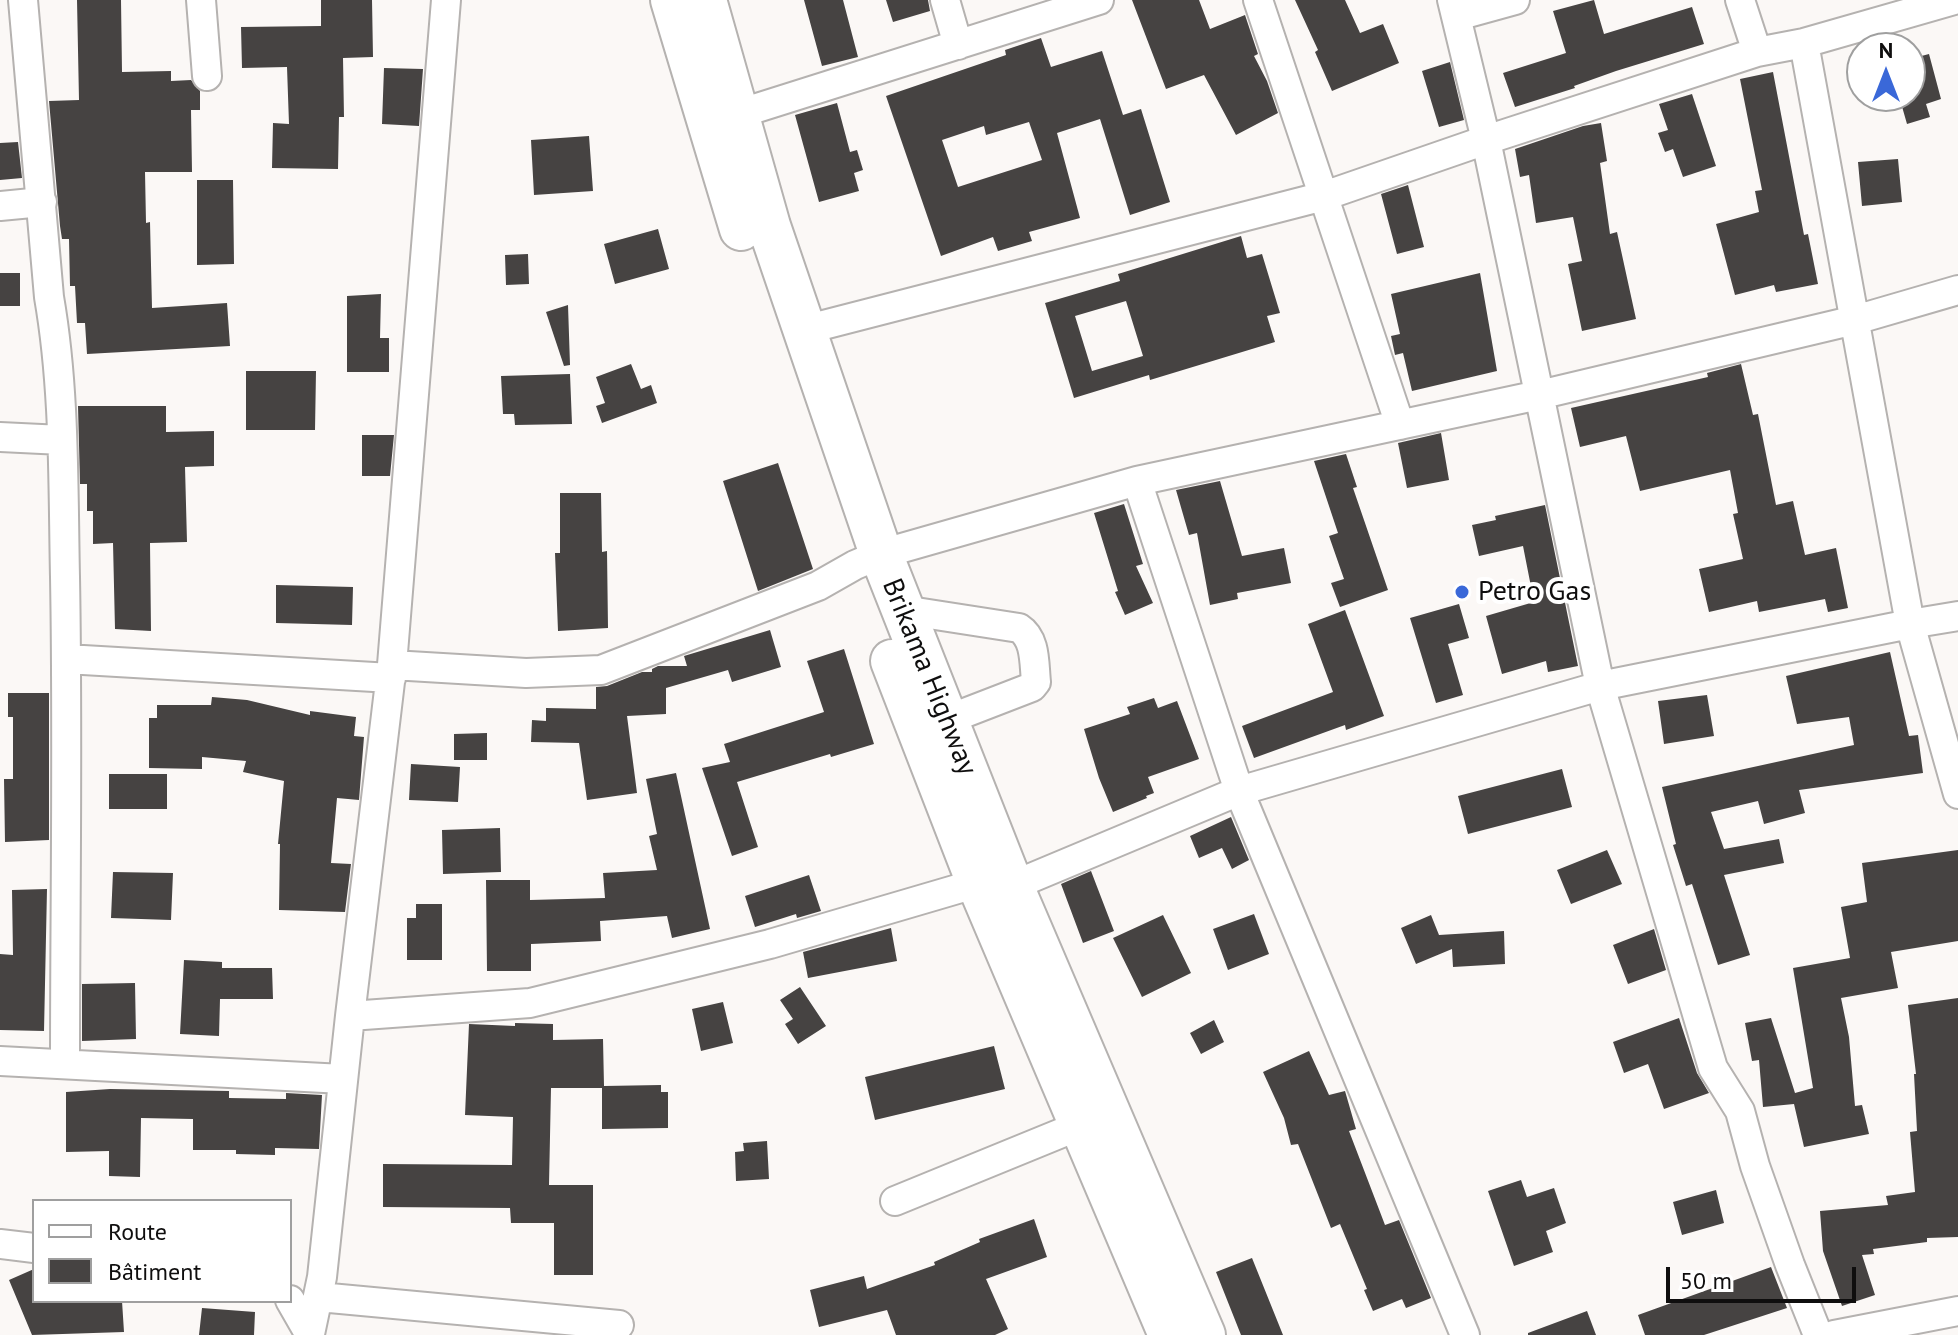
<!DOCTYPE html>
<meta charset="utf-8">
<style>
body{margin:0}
#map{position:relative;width:1958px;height:1335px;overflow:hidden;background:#fbf8f6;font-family:"PT Sans",sans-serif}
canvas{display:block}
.legend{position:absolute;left:32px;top:1199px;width:260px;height:104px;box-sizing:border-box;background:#fff;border:2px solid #9f9f9f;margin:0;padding:10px 14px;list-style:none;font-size:24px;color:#0f0e0e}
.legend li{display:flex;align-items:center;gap:16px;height:40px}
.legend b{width:40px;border:2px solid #9f9f9f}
.north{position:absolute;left:1846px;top:32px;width:80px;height:80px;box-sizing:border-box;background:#fff;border:2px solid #9f9f9f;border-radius:50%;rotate:0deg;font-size:22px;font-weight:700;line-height:32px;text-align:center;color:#0f0e0e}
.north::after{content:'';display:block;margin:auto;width:28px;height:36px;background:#3a68d8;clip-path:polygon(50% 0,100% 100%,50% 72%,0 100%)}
.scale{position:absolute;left:1666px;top:1267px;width:190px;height:36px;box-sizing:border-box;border:4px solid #0f0e0e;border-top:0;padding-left:10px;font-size:24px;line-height:28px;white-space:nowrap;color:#0f0e0e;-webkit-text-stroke:6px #fff;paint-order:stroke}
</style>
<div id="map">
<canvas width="1958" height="1335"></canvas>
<ul class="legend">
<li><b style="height:10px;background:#fff"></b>Route</li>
<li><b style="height:22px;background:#464342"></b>Bâtiment</li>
</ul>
<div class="north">N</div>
<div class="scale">50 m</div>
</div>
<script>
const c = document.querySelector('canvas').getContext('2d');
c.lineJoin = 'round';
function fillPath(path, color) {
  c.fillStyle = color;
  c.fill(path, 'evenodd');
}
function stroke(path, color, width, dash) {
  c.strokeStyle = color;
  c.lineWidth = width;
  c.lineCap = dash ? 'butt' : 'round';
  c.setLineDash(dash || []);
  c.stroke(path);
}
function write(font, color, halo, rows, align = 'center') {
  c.font = font + ' "PT Sans",sans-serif';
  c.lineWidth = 8;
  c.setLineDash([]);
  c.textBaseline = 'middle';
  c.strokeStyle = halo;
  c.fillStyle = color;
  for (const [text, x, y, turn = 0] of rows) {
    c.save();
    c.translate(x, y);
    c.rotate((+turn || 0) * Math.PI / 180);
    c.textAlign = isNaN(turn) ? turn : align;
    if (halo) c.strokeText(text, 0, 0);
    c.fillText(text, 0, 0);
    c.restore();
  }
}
fillPath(new Path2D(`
 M77,0H121L122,72L171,71V81L191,80L200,91V110H191L192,172H145L146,223L150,222L152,308L227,303L230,346L87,354L85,323H77L75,286H70L69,239H62L60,226L49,101L79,100Z
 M321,0H372L373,57L343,58L344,117H339L338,169L272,168L273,123L289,124L287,67L242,68L241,27L321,26Z
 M804,0H843L858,57L822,66Z
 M886,0H928L930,11L893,22Z
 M1132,0H1199L1210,29L1245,15L1258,54L1254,56L1267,81L1278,113L1236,135L1204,75L1166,89Z
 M1295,0H1345L1360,33L1383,24L1399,63L1332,91L1315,52L1318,50Z
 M1594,0L1604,34L1692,7L1704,44L1616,71L1574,86L1575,88L1515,107L1503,73L1566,53L1553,11Z
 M1041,38L1051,67L1102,51L1123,115L1141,109L1170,202L1130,215L1100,119L1057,133L1080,218L1029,232L1032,241L998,251L993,237L941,256L886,96L1006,55L1005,50ZM1029,122L1042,160L958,187L942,140L984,126L986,135Z
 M1929,54L1941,99L1926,104L1930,117L1907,124L1899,96H1910V59Z
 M1450,62L1464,120L1439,127L1422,71Z
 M384,68L423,69L419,126L382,124Z
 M1773,72L1804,235L1808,234L1818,284L1776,292L1774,285L1735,295L1716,224L1759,212L1755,191L1762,190L1740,79Z
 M1692,94L1716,166L1683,177L1673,149L1665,152L1658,133L1668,130L1659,104Z
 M837,103L850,152L857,150L863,170L854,173L859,191L819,202L795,115Z
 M1601,123L1607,161L1600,163L1610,234L1617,232L1636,319L1582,331L1568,264L1582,261L1573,217L1536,223L1529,175L1520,177L1515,149L1583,126Z
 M589,136L593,191L534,195L531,140Z
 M18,142L22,178L0,180V143Z
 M1898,159L1902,202L1862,206L1858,162Z
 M197,180H233L234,264L197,265Z
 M1408,185L1424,247L1397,254L1381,194Z
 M658,229L669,269L615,284L604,244Z
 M1241,236L1247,258L1262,254L1280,313L1267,316L1275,342L1150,380L1149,375L1074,398L1045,303L1120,281L1118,274ZM1126,301L1143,356L1092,371L1075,316Z
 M528,254L529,284L506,285L505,255Z
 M0,273H20V306H0Z
 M1480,273L1497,371L1412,391L1403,353L1395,355L1391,336L1400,334L1391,294Z
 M381,294L380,338H389V372H347V296Z
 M568,305L570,365L564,366L546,312Z
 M631,364L641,389L651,385L657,403L602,423L596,406L605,403L596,377Z
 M1741,364L1753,415L1758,414L1776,505L1793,501L1805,555L1836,548L1848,608L1828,612L1825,599L1759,612L1757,601L1709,612L1699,569L1743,559L1733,514L1738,513L1730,470L1640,491L1626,436L1580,447L1571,408L1708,377L1707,373Z
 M246,371H316L315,430H246Z
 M570,374L572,424L515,425L514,414H503L501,376Z
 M78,406H166V432L214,431V466L185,467L187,542L150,543L151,631L115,629L113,543L93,544V511H87V484H80Z
 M1441,433L1449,480L1407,488L1398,443Z
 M362,435H394L390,476H362Z
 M1346,454L1357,487L1353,488L1388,590L1340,607L1331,583L1344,579L1329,536L1338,533L1314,461Z
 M778,463L813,569L758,591L723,481Z
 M1220,481L1242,556L1284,548L1291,583L1237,593L1238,599L1210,605L1197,533L1189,535L1176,490Z
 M560,493H601L602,552L607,551L608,628L558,631L555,553H560Z
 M1124,504L1143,564L1136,566L1153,603L1125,615L1115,592L1118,591L1094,513Z
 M1545,505L1578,666L1548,672L1546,661L1502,674L1486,616L1534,602L1523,546L1479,556L1472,525L1496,520L1495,516Z
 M276,585L353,587L352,625L276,623Z
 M1459,604L1469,638L1448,644L1463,695L1436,703L1410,618Z
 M1345,610L1384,716L1346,730L1345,725L1254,758L1242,726L1333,692L1308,624Z
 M770,630L781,667L732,682L728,670L666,688V714L627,716L637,793L587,800L579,743L531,742L532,720L546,721V708L596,709V687L607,686L642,672H652V669L658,666H687L684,656Z
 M844,649L874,744L831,757L830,754L737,782L758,847L732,856L702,768L730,762L724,744L824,712L807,661Z
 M1890,652L1909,736L1918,735L1923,773L1799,790L1805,813L1764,824L1758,801L1711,812L1724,849L1779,839L1784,863L1724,875L1750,955L1718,965L1692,884L1686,886L1673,845L1676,844L1662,787L1854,745L1849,717L1797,724L1786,676Z
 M8,693H49V840L5,842L4,779H13V717H8Z
 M1707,695L1714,736L1664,744L1658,701Z
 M212,697L247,700L310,715V711L356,717L354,736L364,737L359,800L337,798L331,863L351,864L345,912L279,910L280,844H278L284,781L243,772L246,761L202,757V769L149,768V718H157V705H211Z
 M1154,698L1158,708L1177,701L1199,759L1148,777L1154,793L1146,796L1147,798L1113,812L1099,778L1084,729L1130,714L1127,707Z
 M487,733V760H454V734Z
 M411,764L460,767L458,802L409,800Z
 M1562,769L1572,807L1468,834L1458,796Z
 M676,773L710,929L672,938L667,916L600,921L601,941L531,944V971H487L486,880H530V900L605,898L603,873L657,870L649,836L657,834L646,779Z
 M109,774H167V809H109Z
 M1231,817L1249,860L1232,869L1222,848L1199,858L1190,836Z
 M500,828L501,872L443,874L442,830Z
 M1607,850L1622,884L1571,904L1557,870Z
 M1958,850V941L1891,952L1898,988L1841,998L1849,1037L1855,1106L1862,1105L1869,1134L1804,1147L1794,1104L1763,1107L1759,1060L1752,1061L1745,1023L1771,1018L1795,1093L1813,1088L1793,968L1850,958L1841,907L1867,902L1862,863Z
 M1091,871L1114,931L1083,943L1061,884Z
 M113,872L173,873L171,920L111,918Z
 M809,875L821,911L797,918L796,914L755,927L745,896Z
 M47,889L44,1031L0,1030V954L13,955L12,890Z
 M416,904H442V960H407V918H416Z
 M1254,914L1269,954L1228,970L1213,929Z
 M1163,915L1191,973L1142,997L1113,938Z
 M1431,915L1439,935L1504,931L1505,964L1453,967L1452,949L1416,964L1401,928Z
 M891,928L897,961L808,978L803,952Z
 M1654,929L1666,970L1628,984L1613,945Z
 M184,960L222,962V968H272L273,999H220L219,1036L180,1034Z
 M135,983L136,1039L82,1041V984Z
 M800,987L826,1026L798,1044L785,1024L793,1019L780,1000Z
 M1958,998V1237L1927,1238V1242L1873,1249L1874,1254L1862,1255L1875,1295L1842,1306L1823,1251L1820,1211L1888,1205L1886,1196L1915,1192L1910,1132L1917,1131L1914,1074H1916L1908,1005Z
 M723,1002L733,1043L701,1051L692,1009Z
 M1679,1018L1697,1073L1709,1093L1664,1109L1648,1064L1624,1073L1613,1042Z
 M1214,1020L1224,1042L1201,1054L1190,1033Z
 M515,1023L553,1024V1040L603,1039L604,1086L661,1085V1092H668V1128L602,1129V1088H551L549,1185H593V1275H554V1223H511L510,1208L383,1207V1164L512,1165L513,1117L465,1115L469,1024L515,1026Z
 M994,1046L1005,1089L875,1120L865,1077Z
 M1309,1051L1329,1095L1345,1091L1356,1129L1349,1131L1385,1225L1399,1220L1431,1298L1406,1308L1402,1299L1373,1311L1364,1290L1367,1289L1340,1224L1331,1228L1298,1144L1291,1145L1284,1118L1263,1072Z
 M110,1089L229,1091V1098L286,1099V1093L322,1095L319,1149L275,1148V1155L236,1154V1150H193V1119L141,1118L140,1177L109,1176V1151L66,1152V1092Z
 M767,1141L769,1179L736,1181L735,1152L744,1151L743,1143Z
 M1521,1180L1527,1197L1554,1188L1566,1223L1546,1231L1553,1252L1514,1266L1488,1191Z
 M1716,1190L1724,1223L1682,1235L1673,1202Z
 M1034,1219L1047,1257L986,1279L1008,1329L995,1335H896L887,1310L819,1327L810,1290L864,1276L867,1289L935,1265L934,1262L980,1242L979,1239Z
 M1252,1258L1283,1335H1241L1216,1272Z
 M1771,1267L1787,1308L1704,1335H1645L1638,1315Z
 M34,1269V1301H122L124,1332L32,1335L9,1280Z
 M202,1308L255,1312L254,1335H199Z
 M1587,1311L1596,1335H1528V1333Z`), '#464342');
const minor = new Path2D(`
 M23,0L49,297C65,389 63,484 65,577C68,739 65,901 65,1063
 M201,0L207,76
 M945,0L958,45
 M1258,0L1400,425
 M1452,0L1486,140L1600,686L1713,1068L1740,1111L1755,1166L1790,1265L1818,1335
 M1740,0L1757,52
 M1457,16L1515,0
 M1804,43L1910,624L1958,794
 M738,114L1099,0
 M0,206L42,202
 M804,330L1324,196L1486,140L1757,52L1804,43L1954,0
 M0,437L62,440
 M1137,481L1239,791L1465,1335
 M903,610L1019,628C1036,639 1034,663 1036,682L1032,687L931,726
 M66,659L391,678
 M392,665L526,673L601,670L818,586L855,565L881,554L1137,481L1539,395L1855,320L1958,290
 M1012,886L1239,791L1600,686L1910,624L1958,616
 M350,1016L530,1003L770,944L978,883
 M0,1061L343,1079
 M895,1201L1081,1125
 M0,1244L34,1248
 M319,1297L619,1325
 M290,1300L310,1335
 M310,1334L322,1277L350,1016L392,665L446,0
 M1834,1335L1958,1311`);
const highway = new Path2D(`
 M672,0L741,229
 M705,0L769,226L881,554L1012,886L1204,1335
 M892,661L978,883L1170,1335`);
stroke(minor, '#b5b2b0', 32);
stroke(highway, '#b5b2b0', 46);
stroke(minor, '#fff', 28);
stroke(highway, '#fff', 42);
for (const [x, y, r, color] of [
 [1462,592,8,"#3a68d8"]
]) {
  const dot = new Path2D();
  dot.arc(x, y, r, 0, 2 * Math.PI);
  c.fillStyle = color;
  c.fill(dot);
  stroke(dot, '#fff', 3);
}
write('28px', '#0f0e0e', '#fff', [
 ["Petro Gas",1478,592]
], 'left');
write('28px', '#0f0e0e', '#fff', [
 ["Brikama Highway",929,677,68]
]);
</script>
